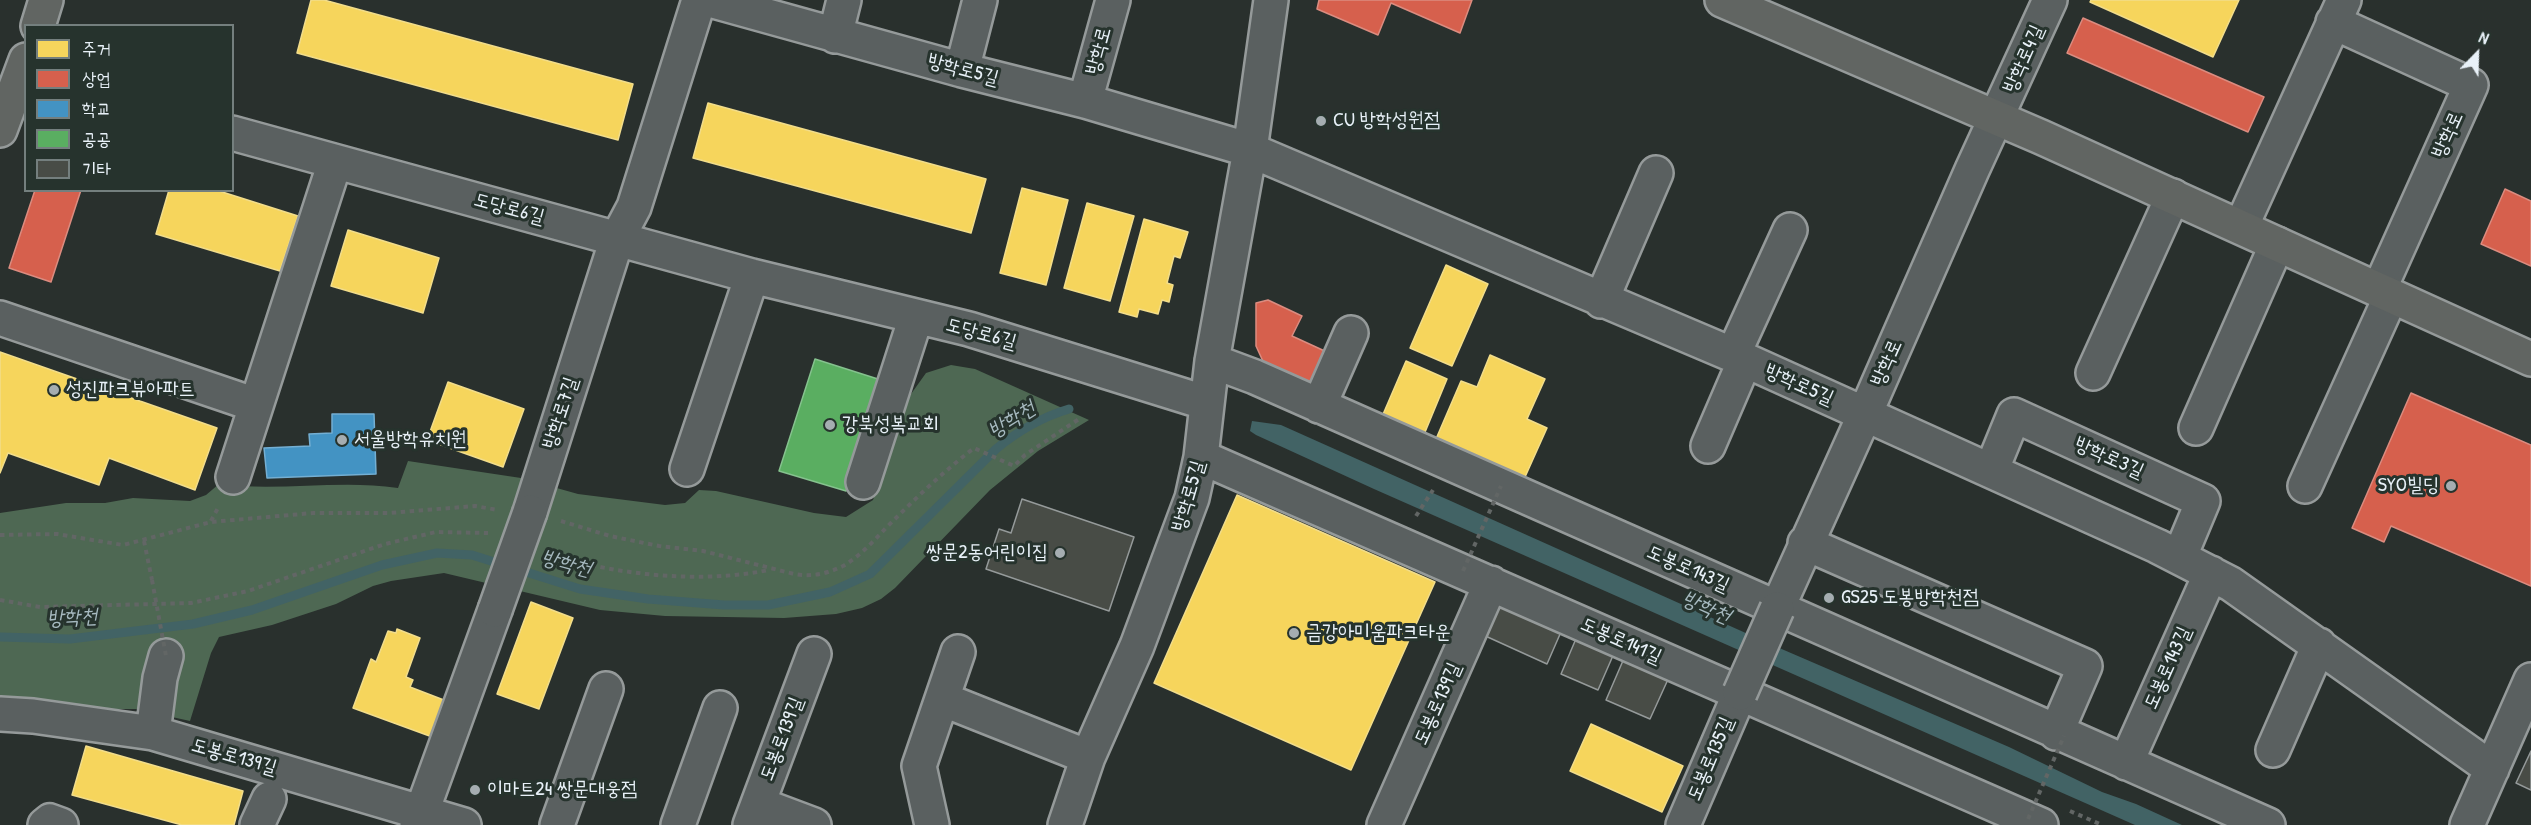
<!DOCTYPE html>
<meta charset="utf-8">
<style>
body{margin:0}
#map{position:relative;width:2531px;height:825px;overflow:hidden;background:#29302d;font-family:"Patrick Hand","Poor Story",sans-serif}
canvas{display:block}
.legend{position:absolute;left:24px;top:24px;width:210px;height:168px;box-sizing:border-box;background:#26332d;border:2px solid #747f7e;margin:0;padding:8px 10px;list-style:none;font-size:18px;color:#e8f1f8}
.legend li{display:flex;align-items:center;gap:12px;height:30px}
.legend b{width:30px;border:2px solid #747f7e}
.north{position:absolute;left:2447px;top:24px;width:60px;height:60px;-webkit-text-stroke:4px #26332d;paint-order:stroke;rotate:23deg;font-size:16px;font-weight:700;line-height:24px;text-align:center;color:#e8f1f8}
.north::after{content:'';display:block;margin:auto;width:21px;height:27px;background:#e8f1f8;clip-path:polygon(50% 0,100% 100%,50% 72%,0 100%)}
</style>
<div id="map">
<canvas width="2531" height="825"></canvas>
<ul class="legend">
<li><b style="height:16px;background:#f6d55c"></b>주거</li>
<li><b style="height:16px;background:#d6604d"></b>상업</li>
<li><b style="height:16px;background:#4393c3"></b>학교</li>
<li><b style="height:16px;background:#5aae61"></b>공공</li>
<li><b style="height:16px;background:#484c46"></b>기타</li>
</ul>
<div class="north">N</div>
</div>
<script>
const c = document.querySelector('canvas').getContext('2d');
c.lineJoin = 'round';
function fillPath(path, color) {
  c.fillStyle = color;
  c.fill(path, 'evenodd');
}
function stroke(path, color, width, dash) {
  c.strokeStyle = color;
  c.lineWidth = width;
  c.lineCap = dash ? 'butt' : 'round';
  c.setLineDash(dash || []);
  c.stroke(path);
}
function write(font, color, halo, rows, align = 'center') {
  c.font = font + ' "Patrick Hand","Poor Story",sans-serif';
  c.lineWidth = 6;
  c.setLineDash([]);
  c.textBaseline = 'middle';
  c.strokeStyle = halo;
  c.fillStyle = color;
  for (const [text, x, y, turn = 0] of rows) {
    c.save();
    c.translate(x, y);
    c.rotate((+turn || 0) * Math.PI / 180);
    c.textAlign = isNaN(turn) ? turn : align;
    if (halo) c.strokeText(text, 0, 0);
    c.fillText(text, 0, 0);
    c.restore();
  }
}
fillPath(new Path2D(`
 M951,365L975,369L1089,420L1038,451L990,490L895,588L881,599L862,608L836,614L784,618L665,616L600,610L444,573L391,581L373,586L336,604L272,625L219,637L211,653L190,721L136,709H94L0,701V513L66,503H105L133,498L190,501L206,495L219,484C279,492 339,479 398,488L408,461L521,478L578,494L665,505L685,503L699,490L716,491L814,513L846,517L873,500L906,401L926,373Z`), '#4e6853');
fillPath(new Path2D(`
 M1252,421L1281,425L1777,647L2009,747L2102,792L2136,804L2182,825H2135L1374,489L1256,435L1250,431Z`), '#426365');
const homes = new Path2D(`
 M311,0H324L633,84L618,140L297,53Z
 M2091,0H2239L2213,57L2090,2Z
 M708,103L986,179L971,233L693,158Z
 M1022,188L1068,200L1046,285L1000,273Z
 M169,190H216L298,216L280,271L156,234Z
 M1087,203L1134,216L1110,301L1064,288Z
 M1144,219L1188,232L1180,258L1174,256L1167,283L1173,285L1169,302L1162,300L1158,314L1139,309L1137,317L1119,312Z
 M348,230L439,258L423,313L331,286Z
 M1446,265L1488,284L1452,366L1410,348Z
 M0,352L217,428L195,490L109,458L99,485L8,453L0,473Z
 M1490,355L1545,379L1527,419L1547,428L1525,477L1436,439L1461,381L1477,387Z
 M1406,361L1447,379L1423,437L1381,419Z
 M448,382L524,409L503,467L427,440Z
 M1237,495L1435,582L1351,770L1154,683Z
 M531,602L573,618L539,709L497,694Z
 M397,629L420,638L406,677L413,680L410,687L449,702L435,738L353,708L371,659L376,662L388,631L396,633Z
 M1591,724L1683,766L1662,812L1570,771Z
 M86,746L243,791L234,825H182L72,795Z`);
fillPath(homes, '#f6d55c');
stroke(homes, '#f2dd8b', 1.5);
const shops = new Path2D(`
 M1319,0H1472L1460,33L1391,3L1378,35L1317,9Z
 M2083,18L2264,97L2248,132L2067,53Z
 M2505,189L2531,201V266L2481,244Z
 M35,190H81L51,282L9,268Z
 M1268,300L1302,316L1292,336L1329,353L1312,391L1267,370L1256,346V303Z
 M2411,393L2531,445V586L2391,526L2384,542L2352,528Z`);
fillPath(shops, '#d6604d');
stroke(shops, '#db8c80', 1.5);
const schools = new Path2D(`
 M332,414H374L376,474L267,478L264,448L310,446L309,434L332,433Z`);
fillPath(schools, '#4393c3');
stroke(schools, '#74afd3', 1.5);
const public = new Path2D(`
 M815,359L881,380L846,491L779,471Z`);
fillPath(public, '#5aae61');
stroke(public, '#85c28e', 1.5);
stroke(new Path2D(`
 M0,637L70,639L193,624L252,610L382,565L437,553L472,555L580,589L648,599L724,605H768L787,601L830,592L870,574L996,449C1018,431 1042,417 1069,409`), '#426365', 9);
const building = new Path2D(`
 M1022,499L1134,537L1109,611L986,569L999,529L1011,533Z
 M1495,603L1564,625L1547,664L1481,634Z
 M1578,634L1615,651L1598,690L1561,674Z
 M1625,656L1670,675L1650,719L1606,700Z
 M2531,751V790L2516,783Z`);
fillPath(building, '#484c46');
stroke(building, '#959a9a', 1.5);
const minor = new Path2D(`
 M710,0L962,70L1085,101L1250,150L1745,360L2157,546L2231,584L2492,769
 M2333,22L2471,85L2379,290
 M835,36L844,0
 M962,70L980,0
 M1085,101L1113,0
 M232,133L752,276L969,329L1207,403
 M2241,227L2344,0
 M1601,301L1656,173
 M0,318L256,405
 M1733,355L1790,230
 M1212,361L1255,377L2268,825
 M2093,373L2173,196
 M1319,406L1351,333
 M2196,428L2277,244
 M1708,446L1745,360
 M1201,457L2041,825
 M687,469L752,276
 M1991,471L2014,415L2203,501L2180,556
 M233,477L335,162
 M863,482L916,317
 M2305,486L2391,296
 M530,512L617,239L634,207L699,0
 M1805,543L2085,666L2056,733
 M1777,609L1865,414L1972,170L2050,0
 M942,699L1088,757
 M0,714L33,716L153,733L464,825
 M153,733L160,678L166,656
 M2273,750L2319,645
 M2126,763L2211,573
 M758,804L814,825
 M45,825L50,821L61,825
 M257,825L269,799
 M417,825L495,610
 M557,825L606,689
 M678,825L720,708
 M750,825L814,654
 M932,825L919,766L958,652
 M1065,825L1088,757L1137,646L1192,498L1201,457L1212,361L1250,150L1271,0
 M1384,825L1491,583
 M1683,825L1740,693
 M2467,825L2531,680`);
const major = new Path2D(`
 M1722,0L2041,137L2531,359
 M38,26L46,0
 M0,130L26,60`);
stroke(minor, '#959a9a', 38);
stroke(major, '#959a9a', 38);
stroke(new Path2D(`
 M1416,516L1433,490
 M211,521L219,506
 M561,521L610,536L659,546L703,551L794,574C811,577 827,574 843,566C864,554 881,532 898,516C922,492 947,469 974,448L1014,466L1025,455L1079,419
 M0,535L57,534L123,545L211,522L313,513H389L475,506L498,510
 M144,541L152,580
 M548,554C617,575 699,584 769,570
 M0,600L40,607L191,603L248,591L385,544L436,532L488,533
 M2070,811L2102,825`), '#626665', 4, [4.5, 4.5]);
stroke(minor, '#5a6060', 33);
stroke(major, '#616562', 33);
const minorBridge = new Path2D(`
 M495,610L530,512
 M1740,693L1777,609`);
stroke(minorBridge, '#959a9a', 38, []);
stroke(new Path2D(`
 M1463,571L1501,486
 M152,580L166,656
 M2028,819L2064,736`), '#626665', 4, [4.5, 4.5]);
stroke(minorBridge, '#5a6060', 33);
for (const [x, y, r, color] of [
 [1321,121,6,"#a5adb1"],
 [54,390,6,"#a5adb1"],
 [830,425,6,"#a5adb1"],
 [342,440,6,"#a5adb1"],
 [2451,486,6,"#a5adb1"],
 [1060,553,6,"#a5adb1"],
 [1829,598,6,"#a5adb1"],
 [1294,633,6,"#a5adb1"],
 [475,790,6,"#a5adb1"]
]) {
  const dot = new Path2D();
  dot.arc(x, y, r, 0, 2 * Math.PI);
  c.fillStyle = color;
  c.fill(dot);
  stroke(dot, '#26332d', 2);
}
write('20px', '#e8f1f8', '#26332d', [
 ["방학로",1099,51,-75],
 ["방학로4길",2024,59,-66],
 ["방학로5길",963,70,15],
 ["방학로",2448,135,-66],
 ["도당로6길",509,209,15],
 ["도당로6길",981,334,15],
 ["방학로",1887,363,-66],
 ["방학로5길",1799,385,24],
 ["방학로7길",561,413,-72],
 ["방학로3길",2109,458,24],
 ["방학로5길",1189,496,-74],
 ["도봉로143길",1688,569,24],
 ["도봉로141길",1621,641,24],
 ["도봉로143길",2168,668,-66],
 ["도봉로139길",1438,704,-66],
 ["도봉로139길",782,739,-69],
 ["도봉로139길",234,757,16],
 ["도봉로135길",1711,759,-67]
]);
write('20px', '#e8f1f8', '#26332d', [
 ["CU 방학성원점",1333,121],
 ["성진파크뷰아파트",66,390],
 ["강북성복교회",842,425],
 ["서울방학유치원",354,440],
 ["SYO빌딩",2439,486,"right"],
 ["쌍문2동어린이집",1048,553,"right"],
 ["GS25 도봉방학천점",1841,598],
 ["금강아미움파크타운",1306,633],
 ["이마트24 쌍문대웅점",487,790]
], 'left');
write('italic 21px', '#a7bac0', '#26332d', [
 ["방학천",1012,420,-32],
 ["방학천",566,564,15],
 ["방학천",1706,608,24],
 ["방학천",72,618,-3]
]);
</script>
